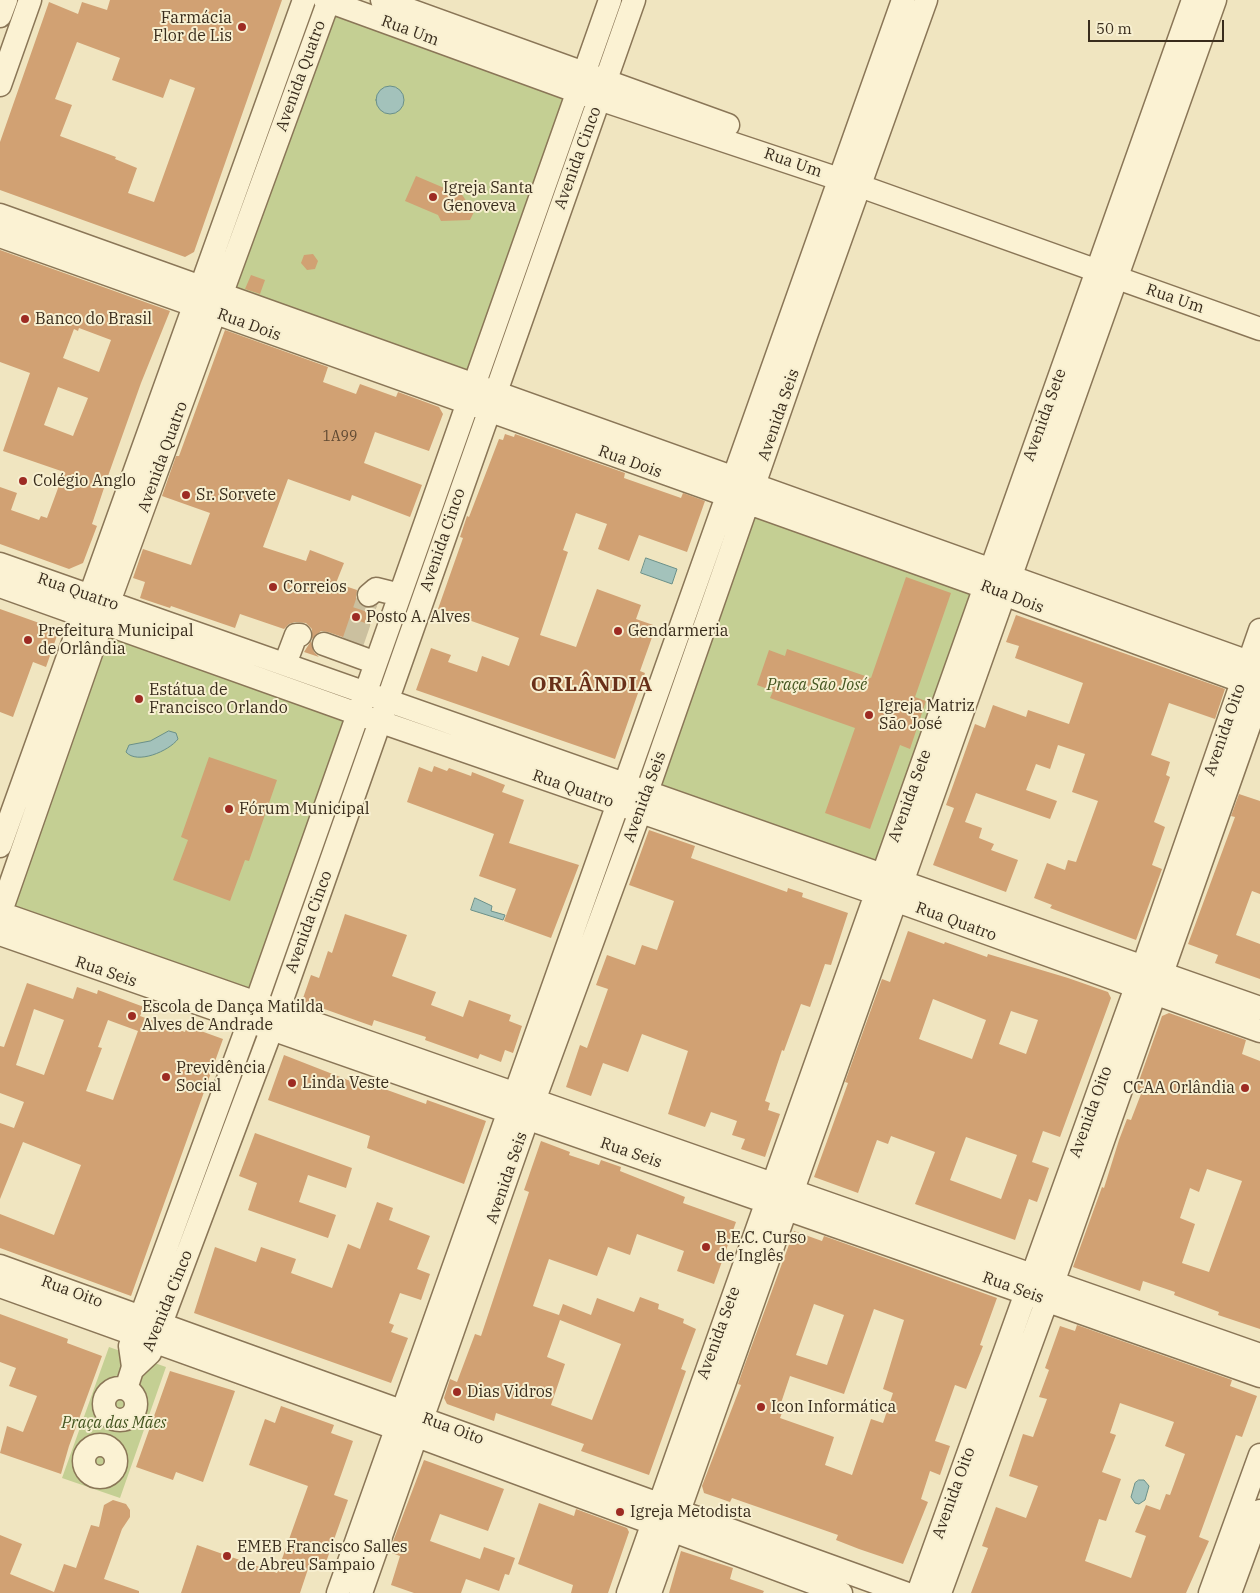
<!DOCTYPE html>
<meta charset="utf-8">
<style>
body{margin:0}
#map{position:relative;width:1260px;height:1593px;overflow:hidden;background:#f0e5c0;font-family:"IBM Plex Serif",serif}
canvas{display:block}
.scale{position:absolute;left:1088px;top:20px;width:136px;height:22px;box-sizing:border-box;border:2px solid #392c1c;border-top:0;padding-left:6px;font-size:15px;line-height:18px;white-space:nowrap;color:#392c1c;-webkit-text-stroke:4px #f7efd0;paint-order:stroke}
</style>
<div id="map">
<canvas width="1260" height="1593"></canvas>
<div class="scale">50 m</div>
</div>
<script>
const c = document.querySelector('canvas').getContext('2d');
c.lineJoin = 'round';
function fillPath(path, color) {
  c.fillStyle = color;
  c.fill(path, 'evenodd');
}
function stroke(path, color, width, dash) {
  c.strokeStyle = color;
  c.lineWidth = width;
  c.lineCap = dash ? 'butt' : 'round';
  c.setLineDash(dash || []);
  c.stroke(path);
}
function write(font, color, halo, rows, align = 'center') {
  c.font = font + ' "IBM Plex Serif",serif';
  c.lineWidth = 4;
  c.setLineDash([]);
  c.textBaseline = 'middle';
  c.strokeStyle = halo;
  c.fillStyle = color;
  for (const [text, x, y, turn = 0] of rows) {
    c.save();
    c.translate(x, y);
    c.rotate((+turn || 0) * Math.PI / 180);
    c.textAlign = isNaN(turn) ? turn : align;
    if (halo) c.strokeText(text, 0, 0);
    c.fillText(text, 0, 0);
    c.restore();
  }
}
fillPath(new Path2D(`
 M329,2L577,92L474,384L223,293Z
 M749,504L984,587L882,874L647,792Z
 M102,623L359,713L256,1003L0,913Z
 M109,1347L166,1367L120,1498L62,1478Z`), '#c4cf93');
const water = new Path2D(`
 M376 100a14 14 0 1 1 28 0a14 14 0 1 1-28 0Z
 M646,558L677,569L672,584L641,573Z
 M169,731L176,733L178,739C169,751 137,765 126,752L129,745L150,741Z
 M475,898L492,906L491,911L505,915L503,920L471,910Z
 M1139,1480H1144L1149,1486L1145,1500L1139,1504L1135,1503L1131,1497L1135,1483Z`);
fillPath(water, '#a3c2bb');
stroke(water, '#6a9089', 1);
fillPath(new Path2D(`
 M110,0H282L194,252L185,257L0,190V142L49,2L78,14L82,2L107,10ZM77,42L120,58L112,80L163,98L170,79L195,88L154,202L128,193L137,168L115,159L116,157L60,136L72,105L55,99Z
 M416,176L449,190L458,189L474,212L470,220L441,221L438,215L405,201Z
 M0,250L170,311L141,383L108,476L92,524L97,526L83,563L69,569L0,544V487L17,493L11,510L39,520L41,516L47,518L64,472L3,451L30,373L0,362ZM79,328L111,340L99,372L63,358L74,329L78,331ZM58,387L88,398L73,436L44,425Z
 M313,254L318,261L315,269L307,270L301,263L304,255Z
 M251,275L265,280L260,294L245,289Z
 M225,330L328,367L323,382L356,394L360,384L396,397L398,392L439,407L443,414L429,451L375,432L364,463L422,485L410,517L352,495L350,501L288,479L263,547L306,561L310,550L344,563L336,583L357,590L356,598L364,607L377,605L363,644L328,632L321,631L312,639V629L306,623L295,622L289,624L284,629L240,614L235,628L171,606L170,608L140,598L145,582L133,578L143,549L191,565L210,513L162,496L176,456H179Z
 M505,434L514,437L515,434L625,473L624,478L681,498L683,493L705,501L687,552L639,535L629,561L598,549L607,524L576,513L563,550L568,552L540,635L576,647L597,589L641,605L636,619L656,626L640,671L645,673L615,759L416,690L431,648L451,655L448,662L477,672L482,656L509,666L519,638L438,609L463,538L460,537L467,516L469,517L499,439L503,440Z
 M906,577L951,593L915,697L926,701L910,749L900,745L870,829L825,813L855,728L770,698L773,691L757,685L769,650L785,656L787,649L871,678Z
 M0,609L59,630L46,667L33,662L13,717L0,712Z
 M1016,615L1225,689L1215,719L1169,703L1151,755L1170,762L1166,775L1170,777L1154,822L1165,827L1152,865L1162,869L1136,940L1050,908L1052,905L1034,898L1047,863L1065,870L1068,860L1076,862L1098,801L1072,792L1085,754L1058,745L1050,769L1036,764L1026,790L1057,801L1050,819L976,793L965,822L982,828L979,838L994,844L991,850L1018,860L1006,892L933,865L954,808L946,805L975,724L985,728L993,705L1026,717L1028,710L1069,724L1083,683L1015,658L1019,646L1006,642Z
 M311,641L314,652L319,657L304,652Z
 M209,757L277,780L249,861L245,860L230,901L173,880L188,840L181,837Z
 M434,766L447,771L449,768L471,776L472,772L505,785L502,792L524,800L509,843L579,865L551,938L504,921L516,889L479,876L494,834L407,802L419,767L432,772Z
 M1239,794L1260,801V894L1252,891L1236,935L1260,944V979L1215,963L1218,955L1188,944L1235,817L1231,816Z
 M649,830L695,846L691,858L787,892L788,888L803,893L802,897L848,913L831,965L825,964L810,1007L801,1004L784,1051L782,1050L765,1101L770,1103L768,1110L780,1114L765,1157L741,1149L745,1139L732,1135L737,1121L711,1112L705,1127L668,1114L688,1051L642,1034L628,1072L603,1063L591,1096L566,1087L580,1045L587,1048L608,989L596,985L607,955L635,965L642,945L657,950L674,901L629,885Z
 M345,914L407,935L392,976L436,992L431,1005L463,1017L469,1000L511,1015L509,1021L522,1026L513,1053L505,1050L501,1062L480,1054L478,1059L425,1040L426,1037L374,1020L372,1026L302,1001L311,975L319,978L328,951L332,953Z
 M908,931L944,944L945,942L987,957L988,954L1068,978L1108,992L1111,998L1060,1137L1043,1131L1032,1162L1049,1168L1037,1202L1029,1199L1015,1240L915,1204L935,1152L891,1136L888,1144L877,1140L858,1193L814,1177L848,1083L845,1082L882,979L890,982ZM933,999L986,1020L972,1059L919,1039ZM1011,1011L1038,1020L1026,1054L999,1044ZM966,1137L1017,1155L1001,1199L950,1180Z
 M27,983L73,999L77,987L97,994L98,990L144,1007L140,1016L185,1032L187,1026L223,1039L131,1296L0,1248V1214L54,1235L81,1165L23,1142L0,1199V1123L14,1128L24,1102L0,1093V1046L4,1047ZM34,1009L64,1020L44,1075L16,1065ZM108,1020L138,1031L113,1100L86,1091L102,1048L98,1047Z
 M1169,1013L1246,1040L1242,1054L1260,1061V1329L1218,1315L1219,1312L1174,1295L1175,1292L1143,1281L1140,1291L1073,1267L1102,1187L1104,1188L1119,1140L1127,1119L1131,1120L1141,1094L1135,1092L1162,1016ZM1207,1169L1242,1181L1209,1272L1182,1263L1195,1224L1180,1218L1190,1188L1199,1192Z
 M284,1055L353,1082L354,1078L426,1104L427,1100L486,1121L464,1184L367,1148L370,1136L268,1100Z
 M255,1133L352,1168L346,1188L308,1175L299,1202L336,1215L328,1238L248,1210L257,1183L239,1176Z
 M541,1141L570,1152L569,1155L599,1165L601,1160L621,1167L620,1171L685,1197L683,1203L736,1222L714,1284L677,1271L684,1251L637,1234L630,1255L608,1247L597,1276L549,1259L533,1306L559,1315L563,1304L591,1315L597,1298L634,1312L640,1297L659,1304L658,1309L684,1319L683,1323L696,1329L681,1369L686,1371L649,1475L581,1451L584,1444L564,1437L496,1413L494,1421L447,1404L444,1398L450,1379L457,1382L475,1334L481,1336L529,1192L524,1190ZM560,1320L621,1344L592,1420L551,1405L565,1364L547,1357Z
 M377,1202L393,1208L389,1220L430,1236L417,1269L430,1274L421,1300L400,1293L389,1323L394,1325L391,1332L408,1338L391,1383L194,1313L215,1247L256,1262L261,1247L296,1259L291,1273L332,1288L348,1244L360,1249Z
 M794,1231L822,1241L824,1236L997,1298L980,1345L983,1346L966,1389L955,1385L935,1441L950,1446L940,1475L930,1471L921,1499L928,1502L903,1564L859,1549L836,1540L838,1535L801,1522L732,1498L730,1502L704,1493L702,1486L741,1385L738,1384L745,1364ZM814,1304L844,1315L827,1365L796,1355ZM874,1309L904,1320L883,1389L893,1393L883,1423L871,1419L852,1475L825,1465L834,1437L780,1418L785,1405L781,1403L790,1376L844,1394Z
 M0,1314L68,1339L67,1343L102,1356L69,1446L61,1474L0,1453L7,1426L23,1432L37,1396L9,1386L16,1368L0,1362Z
 M1077,1325L1232,1380L1230,1386L1257,1396L1242,1437L1236,1435L1199,1537L1209,1541L1186,1593H971L988,1548L982,1546L996,1507L1026,1518L1038,1486L1009,1476L1023,1434L1033,1437L1047,1399L1039,1397L1049,1370L1045,1368L1060,1326L1075,1331ZM1120,1403L1174,1422L1165,1446L1185,1454L1170,1495L1166,1494L1160,1510L1146,1505L1135,1532L1146,1536L1131,1578L1085,1561L1099,1519L1106,1521L1121,1479L1102,1472L1116,1435L1110,1433Z
 M170,1371L235,1391L203,1482L176,1472L173,1480L136,1467Z
 M281,1406L334,1425L331,1433L353,1441L334,1495L348,1500L325,1565L311,1560L300,1593H181L197,1545L277,1573L308,1486L249,1465L265,1419L275,1423Z
 M424,1460L504,1489L488,1531L440,1514L430,1541L480,1559L484,1547L515,1558L509,1575L505,1574L499,1591L466,1579L461,1593H414L391,1585L400,1556L389,1552Z
 M113,1500L126,1504L130,1510V1517L122,1529L104,1579L139,1591V1593H0V1535L22,1544L10,1574L54,1592L64,1564L76,1568L91,1525L99,1527L104,1505Z
 M539,1503L574,1516L576,1509L627,1528L629,1532L608,1593H571L573,1585L518,1564Z
 M681,1551L733,1568L730,1579L764,1591L763,1593H669Z`), '#d1a173');
stroke(new Path2D(`
 M353,642L369,595`), '#cbc09f', 22, [22, 11]);
const minor = new Path2D(`
 M325,0L578,92L860,186L1260,329
 M382,0L728,125
 M0,16L6,0
 M0,85L30,0
 M0,215L1260,666
 M0,236L984,587L1260,688
 M0,564L1260,1008
 M0,586L358,714L875,893L1260,1031
 M369,595L376,589L400,595
 M324,644L376,663
 M285,664L296,635H300
 M0,846L304,0
 M0,913L1260,1355
 M0,914L109,602L329,0
 M0,934C420,1083 841,1226 1260,1376
 M0,1266L905,1593
 M0,1286L417,1436L841,1593
 M132,1370L150,1353L271,1031L634,0
 M104 1404a16 16 0 1 1 32 0a16 16 0 1 1-32 0Z
 M126,1389L133,1367L130,1346L256,1003L610,0
 M84 1461a16 16 0 1 1 32 0a16 16 0 1 1-32 0Z
 M338,1593L903,0
 M361,1593L528,1117L640,812L807,333L926,0
 M628,1593L1193,0
 M650,1593L1215,0
 M918,1593L1136,987L1260,630
 M940,1593L1047,1300L1260,695
 M1210,1593L1260,1455
 M1230,1593L1260,1511`);
stroke(minor, '#8a7657', 25);
stroke(minor, '#fbf2d3', 22);
for (const [x, y, r, color] of [
 [242,27,5,"#9d2b23"],
 [433,197,5,"#9d2b23"],
 [25,319,5,"#9d2b23"],
 [23,481,5,"#9d2b23"],
 [186,495,5,"#9d2b23"],
 [273,587,5,"#9d2b23"],
 [356,617,5,"#9d2b23"],
 [618,631,5,"#9d2b23"],
 [28,640,5,"#9d2b23"],
 [139,699,5,"#9d2b23"],
 [869,715,5,"#9d2b23"],
 [229,809,5,"#9d2b23"],
 [132,1016,5,"#9d2b23"],
 [166,1077,5,"#9d2b23"],
 [292,1083,5,"#9d2b23"],
 [1245,1088,5,"#9d2b23"],
 [706,1247,5,"#9d2b23"],
 [457,1392,5,"#9d2b23"],
 [761,1407,5,"#9d2b23"],
 [620,1512,5,"#9d2b23"],
 [227,1556,5,"#9d2b23"]
]) {
  const dot = new Path2D();
  dot.arc(x, y, r, 0, 2 * Math.PI);
  c.fillStyle = color;
  c.fill(dot);
  stroke(dot, '#f7efd0', 2);
}
write('14px', '#5f4932', null, [
 ["1A99",340,437]
]);
write('16px', '#392c1c', '#f7efd0', [
 ["Farmácia",232,18,"right"],
 ["Flor de Lis",232,36,"right"],
 ["Igreja Santa",443,188],
 ["Genoveva",443,206],
 ["Banco do Brasil",35,319],
 ["Colégio Anglo",33,481],
 ["Sr. Sorvete",196,495],
 ["Correios",283,587],
 ["Posto A. Alves",366,617],
 ["Prefeitura Municipal",38,631],
 ["de Orlândia",38,649],
 ["Gendarmeria",628,631],
 ["Estátua de",149,690],
 ["Francisco Orlando",149,708],
 ["Igreja Matriz",879,706],
 ["São José",879,724],
 ["Fórum Municipal",239,809],
 ["Escola de Dança Matilda",142,1007],
 ["Alves de Andrade",142,1025],
 ["Previdência",176,1068],
 ["Social",176,1086],
 ["Linda Veste",302,1083],
 ["CCAA Orlândia",1235,1088,"right"],
 ["B.E.C. Curso",716,1238],
 ["de Inglês",716,1256],
 ["Dias Vidros",467,1392],
 ["Icon Informática",771,1407],
 ["Igreja Metodista",630,1512],
 ["EMEB Francisco Salles",237,1547],
 ["de Abreu Sampaio",237,1565]
], 'left');
write('16px', '#392c1c', '#f7efd0', [
 ["Rua Um",410,31,20],
 ["Avenida Quatro",301,76,-70],
 ["Avenida Cinco",578,158,-70],
 ["Rua Um",793,163,19],
 ["Rua Um",1175,299,19],
 ["Rua Dois",249,325,20],
 ["Avenida Seis",779,415,-71],
 ["Avenida Sete",1045,415,-70],
 ["Avenida Quatro",163,457,-70],
 ["Rua Dois",630,462,20],
 ["Avenida Cinco",443,540,-71],
 ["Rua Quatro",78,592,19],
 ["Rua Dois",1012,597,21],
 ["Avenida Oito",1225,730,-71],
 ["Rua Quatro",573,789,19],
 ["Avenida Sete",910,796,-70],
 ["Avenida Seis",645,797,-70],
 ["Avenida Cinco",309,922,-70],
 ["Rua Quatro",956,922,20],
 ["Rua Seis",106,972,19],
 ["Avenida Oito",1091,1112,-70],
 ["Rua Seis",631,1153,19],
 ["Avenida Seis",507,1178,-71],
 ["Rua Seis",1013,1288,20],
 ["Rua Oito",72,1292,20],
 ["Avenida Cinco",168,1301,-68],
 ["Avenida Sete",719,1333,-70],
 ["Rua Oito",453,1429,20],
 ["Avenida Oito",954,1493,-70]
]);
write('italic 16px', '#455621', '#f7efd0', [
 ["Praça São José",817,685],
 ["Praça das Mães",114,1423]
]);
c.letterSpacing = '1px';
write('bold 21px', '#682f19', '#f7efd0', [
 ["ORLÂNDIA",592,685]
]);
c.letterSpacing = '0px';
</script>
